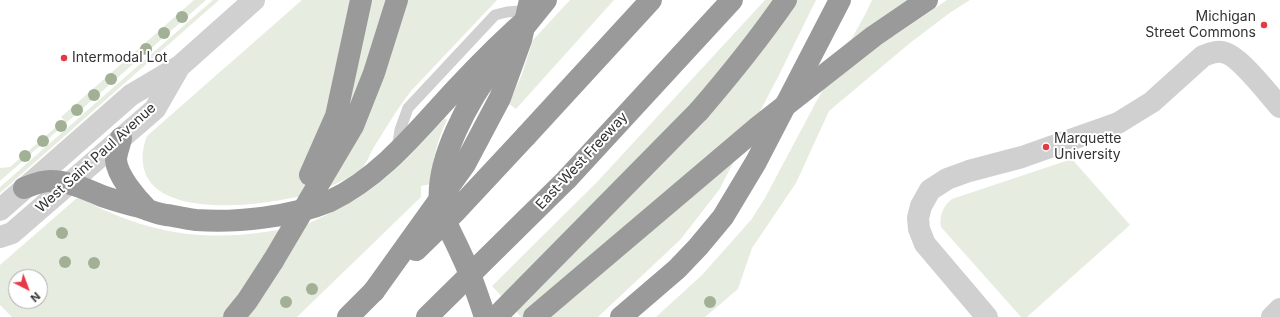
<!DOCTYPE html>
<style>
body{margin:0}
#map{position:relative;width:1280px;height:317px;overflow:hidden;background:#fff;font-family:Inter,sans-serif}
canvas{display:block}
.north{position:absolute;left:8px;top:269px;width:40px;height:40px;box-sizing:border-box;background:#fff;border:1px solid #adadad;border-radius:50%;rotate:138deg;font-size:11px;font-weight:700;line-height:16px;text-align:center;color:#333}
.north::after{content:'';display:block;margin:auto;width:14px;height:18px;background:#e63946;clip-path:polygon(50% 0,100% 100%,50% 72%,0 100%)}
</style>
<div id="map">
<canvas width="1280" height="317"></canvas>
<div class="north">N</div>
</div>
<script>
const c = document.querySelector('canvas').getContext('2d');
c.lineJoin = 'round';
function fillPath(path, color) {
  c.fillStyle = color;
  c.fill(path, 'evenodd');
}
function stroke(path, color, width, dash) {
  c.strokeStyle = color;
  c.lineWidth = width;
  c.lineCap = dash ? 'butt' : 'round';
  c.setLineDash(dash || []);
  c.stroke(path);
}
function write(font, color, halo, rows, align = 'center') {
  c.font = font + ' Inter,sans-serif';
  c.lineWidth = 4;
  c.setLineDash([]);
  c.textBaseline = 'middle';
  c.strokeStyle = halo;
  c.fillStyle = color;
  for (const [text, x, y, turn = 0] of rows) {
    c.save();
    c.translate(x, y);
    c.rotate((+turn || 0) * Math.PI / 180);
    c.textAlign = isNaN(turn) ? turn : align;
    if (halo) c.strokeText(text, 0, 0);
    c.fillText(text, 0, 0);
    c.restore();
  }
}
fillPath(new Path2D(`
 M194,0H206L0,181V168L10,167L64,120L61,117Z
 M213,0H219L0,193V187Z
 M302,0H497L411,91C397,109 386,128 374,147C370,154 366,165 360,170C349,179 321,191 308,194C270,205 157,221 144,169C141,157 143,147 147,136Z
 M570,0H614L516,109L509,104L522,74L533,40Z
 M765,0H816L779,75L719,190L680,240L598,317H521L492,286L598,181Z
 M872,0H913L894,36L947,0H970L951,12L910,43L829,111L796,183L752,248L738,289L705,317H656L702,275L751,220L765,198L815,104L866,13Z
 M445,118L447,120C437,140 432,162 431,184L421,186V197L297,317H12L0,305V265L78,197C141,231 195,242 265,232C277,230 290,230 301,226C307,225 313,221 318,219C334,211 351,203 366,193C396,172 420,145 445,118ZM16,277H40V301H16Z
 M1072,159L1130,225L1027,317H1021L941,227C939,216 943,206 952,199Z`), '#e6ecdf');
stroke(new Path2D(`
 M397,149L400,130L408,108L495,15L507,12L531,10`), '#d0d0d0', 11);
stroke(new Path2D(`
 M987,317L925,244L919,229L918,218L921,206L930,190L947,179L969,171L1022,157L1118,123L1152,102L1203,56C1209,54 1215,51 1221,52C1237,52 1269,95 1280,107`), '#d0d0d0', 22);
stroke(new Path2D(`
 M0,210L131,95L180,66L254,0
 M0,237L12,233L155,109L178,69
 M1272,317L1280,309`), '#d0d0d0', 22);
stroke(new Path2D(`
 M525,26L546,0
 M699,111C730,75 759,39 786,0
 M526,136L651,0
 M121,138C120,145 116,153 116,160C117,176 137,199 148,210
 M567,179L732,0
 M24,188C32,185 41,181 50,181C68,181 86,189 102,196C114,200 127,204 140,207C148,210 157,214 166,215C176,216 186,219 196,220C236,223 292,217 330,201C381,177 418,130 456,89C481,62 506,37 534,13
 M234,317L247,301L273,261
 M348,317L374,291
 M485,317C478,296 471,274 461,254C456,242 444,221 441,209C432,163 471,96 498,61
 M621,317L677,269L698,247L723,217L756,162L840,0`), '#9a9a9a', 22);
stroke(new Path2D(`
 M310,175L336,116L361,0
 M416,250L456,211L526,136
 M273,261L353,126L374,73L397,0
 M374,291L465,164L500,98L521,40L530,0
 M427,317L567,179
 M496,317L699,111
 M534,317L758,127L874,36L927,0`), '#9a9a9a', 22);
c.fillStyle = '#a2b095';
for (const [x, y] of [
 [182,17],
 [164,33],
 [146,49],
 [111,79],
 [94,95],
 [77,110],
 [61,126],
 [43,141],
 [25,156],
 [62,233],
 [65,262],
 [94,263],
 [312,289],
 [286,302],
 [710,302]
]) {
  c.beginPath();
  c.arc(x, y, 6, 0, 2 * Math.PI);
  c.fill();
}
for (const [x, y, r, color] of [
 [1264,25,4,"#e63946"],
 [64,58,4,"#e63946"],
 [1046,147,4,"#e63946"]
]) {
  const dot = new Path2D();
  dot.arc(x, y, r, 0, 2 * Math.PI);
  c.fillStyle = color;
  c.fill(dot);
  stroke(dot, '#fff', 1.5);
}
write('14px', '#333', '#fff', [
 ["Michigan",1256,17,"right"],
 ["Street Commons",1256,33,"right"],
 ["Intermodal Lot",72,58],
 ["Marquette",1054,139],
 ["University",1054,155]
], 'left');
write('14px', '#333', '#fff', [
 ["West Saint Paul Avenue",96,158,-42],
 ["East-West Freeway",582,161,-47]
]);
</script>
